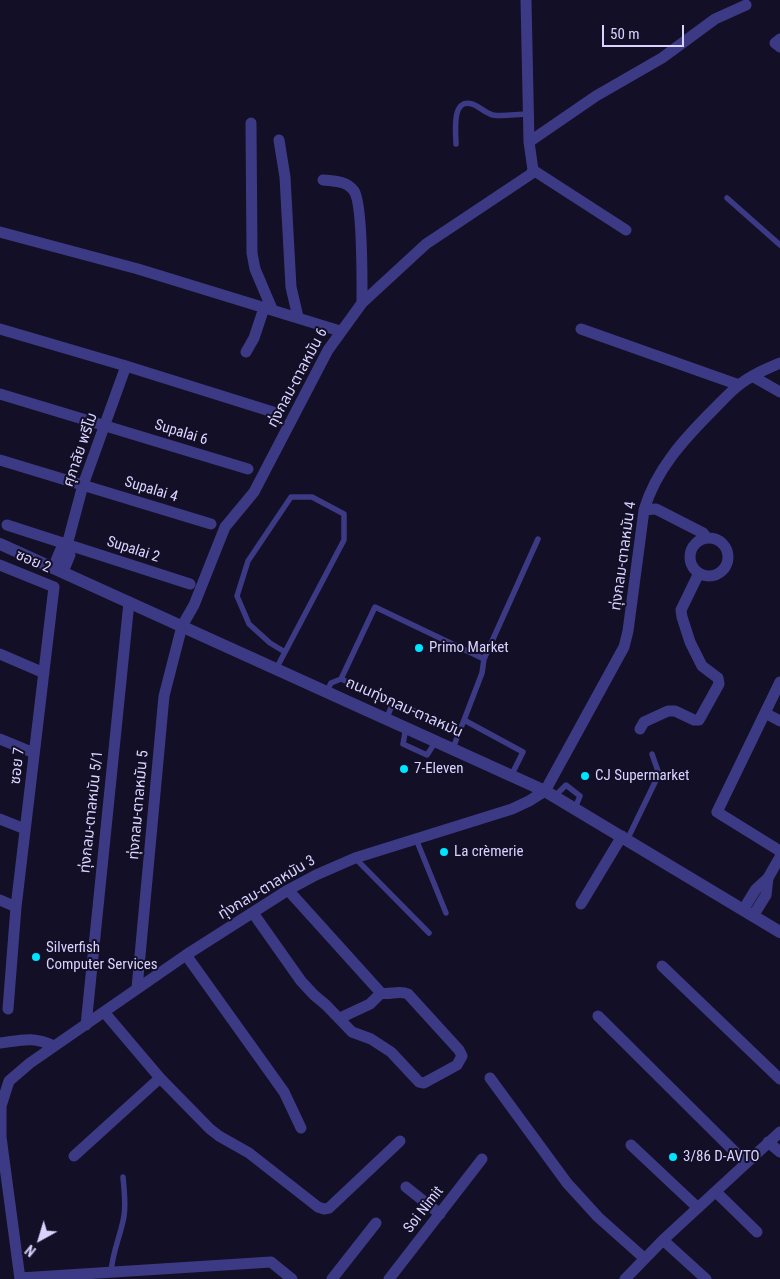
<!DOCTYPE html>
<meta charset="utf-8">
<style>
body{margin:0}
#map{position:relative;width:780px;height:1279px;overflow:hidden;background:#130f26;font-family:"Roboto Condensed",sans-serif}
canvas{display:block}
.north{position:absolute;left:15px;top:1214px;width:50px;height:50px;-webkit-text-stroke:4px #130f26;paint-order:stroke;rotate:219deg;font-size:14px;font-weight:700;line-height:20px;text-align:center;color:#d9d4ff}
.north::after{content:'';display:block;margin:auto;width:18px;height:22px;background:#d9d4ff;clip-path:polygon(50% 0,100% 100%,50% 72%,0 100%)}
.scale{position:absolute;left:602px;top:25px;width:82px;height:22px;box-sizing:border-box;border:2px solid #d9d4ff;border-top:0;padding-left:6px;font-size:15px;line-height:18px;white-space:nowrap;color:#d9d4ff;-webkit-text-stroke:4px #130f26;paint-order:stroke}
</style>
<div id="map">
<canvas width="780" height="1279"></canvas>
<div class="north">N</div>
<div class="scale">50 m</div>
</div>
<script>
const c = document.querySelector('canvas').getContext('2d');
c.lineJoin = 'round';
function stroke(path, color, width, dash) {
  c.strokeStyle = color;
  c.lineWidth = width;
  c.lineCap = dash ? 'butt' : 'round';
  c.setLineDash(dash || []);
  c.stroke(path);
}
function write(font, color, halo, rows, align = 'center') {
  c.font = font + ' "Roboto Condensed","Noto Sans Thai",sans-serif';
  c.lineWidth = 4;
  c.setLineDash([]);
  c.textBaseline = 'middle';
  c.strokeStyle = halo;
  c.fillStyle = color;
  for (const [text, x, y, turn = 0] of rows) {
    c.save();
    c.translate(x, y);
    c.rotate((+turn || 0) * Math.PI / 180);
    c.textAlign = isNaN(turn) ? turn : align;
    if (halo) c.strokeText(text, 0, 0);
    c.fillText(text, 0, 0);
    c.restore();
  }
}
stroke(new Path2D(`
 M456,144C456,133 451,98 472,104C479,106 485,113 493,115C503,117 517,114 528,114
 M727,198L780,245
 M484,659L538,539
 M276,669L285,652L344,540V514L312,497H291L248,561L237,596L249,624L270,643L285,652
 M341,679L460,731
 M327,691L331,683L341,679L375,607L484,659L482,673L464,720L523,752L512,774
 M387,718L393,702
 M406,727L403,744L427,755L436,741
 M453,748L464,720
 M555,796L566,785L580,796L575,808
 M416,839L446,913
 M627,840L659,774L652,754
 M355,858L429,933
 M111,1273C112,1252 121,1235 124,1216C126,1203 124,1189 123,1177`), '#3d3a85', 5.5);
stroke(new Path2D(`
 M780,39L775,43L780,47
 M251,123L252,253L255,269L272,309
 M279,140L285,177L291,287L298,317
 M529,142L596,96L662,58L715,19L746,5
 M533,170L626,230
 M323,180C334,181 347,181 354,191C363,204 362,283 362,303
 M0,232L138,269L340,331
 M0,329L126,366L273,412
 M581,329L739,385
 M246,352L254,338L264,308
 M752,376L780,392
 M0,394L248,469
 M0,460L211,524
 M644,510L656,509L703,533L707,538
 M7,525L190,584
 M690 557a19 19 0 1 1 38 0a19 19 0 1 1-38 0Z
 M0,565L54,587L16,907L8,1009
 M53,568L60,551L67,545
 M63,572L70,555L67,545L83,485L126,366
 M0,654L44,673
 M780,682L717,812L780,851
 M765,713L780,721
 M640,729L644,722L668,711H675L694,720H699L719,684L718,678L702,666L690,642L682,617L681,610L699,573
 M0,739L34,753
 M0,819L25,829
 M0,900L16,907
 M581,904L622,836
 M743,910L756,889L768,878L780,857
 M253,913L301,981L314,995L326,1005L352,1032L371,1039L391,1052L419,1082L424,1083L457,1065L462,1056L459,1050L408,994C399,990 390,995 381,993L288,890
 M753,916L766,895L768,878
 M186,955L284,1092L301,1128
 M662,966L780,1079
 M137,988L164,696L182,626L194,605L225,527L254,492L328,350L362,303L426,244L531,174L533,170L529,142L526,0
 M104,1012L160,1078L210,1129L219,1136L249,1153L318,1207L324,1209L329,1208L400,1141
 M598,1016L746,1163
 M340,1018L370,1004L381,993
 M86,1025L129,602
 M0,1043C22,1040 34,1036 54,1046
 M490,1078L567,1183L598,1217L644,1258
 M768,1142L780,1152
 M631,1145L698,1208
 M74,1156L160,1078
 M406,1187L440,1214
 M716,1192L757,1232
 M663,1240L706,1279
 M20,1278L271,1262L292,1279
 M20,1279L1,1137V1106L9,1081L30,1063L186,955L288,890L316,875L355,858L512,809L529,801L545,791L624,647L628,631L644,510C656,469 685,438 714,409C722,401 730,392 739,385C751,375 766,369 780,363
 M332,1279L376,1223
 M389,1279L482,1159
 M625,1279L663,1240L780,1132`), '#3d3a85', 11);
stroke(new Path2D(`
 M0,544L545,791L780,932`), '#3d3a85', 12);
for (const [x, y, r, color] of [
 [419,648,5,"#00e5ff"],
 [404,769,5,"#00e5ff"],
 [585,776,5,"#00e5ff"],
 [444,852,5,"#00e5ff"],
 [36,957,5,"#00e5ff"],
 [673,1157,5,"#00e5ff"]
]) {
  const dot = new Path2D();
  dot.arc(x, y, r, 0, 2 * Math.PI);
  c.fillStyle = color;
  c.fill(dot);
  stroke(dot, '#130f26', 2);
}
write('15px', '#d9d4ff', '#130f26', [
 ["ทุ่งกลม-ตาลหมัน 6",298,378,-62],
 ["Supalai 6",181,433,17],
 ["ศุภาลัย พรีโม",81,450,-71],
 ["Supalai 4",151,490,17],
 ["Supalai 2",133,550,18],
 ["ทุ่งกลม-ตาลหมัน 4",624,556,-82],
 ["ซอย 2",33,562,23],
 ["ถนนทุ่งกลม-ตาลหมัน",404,708,24],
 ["ซอย 7",18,766,-83],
 ["ทุ่งกลม-ตาลหมัน 5",139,805,-85],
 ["ทุ่งกลม-ตาลหมัน 5/1",92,812,-84],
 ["ทุ่งกลม-ตาลหมัน 3",267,888,-31],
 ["Soi Nimit",424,1210,-52]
]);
write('15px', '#d9d4ff', '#130f26', [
 ["Primo Market",429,648],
 ["7-Eleven",414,769],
 ["CJ Supermarket",595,776],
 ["La crèmerie",454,852],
 ["Silverfish",46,948],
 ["Computer Services",46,965],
 ["3/86 D-AVTO",683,1157]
], 'left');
</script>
